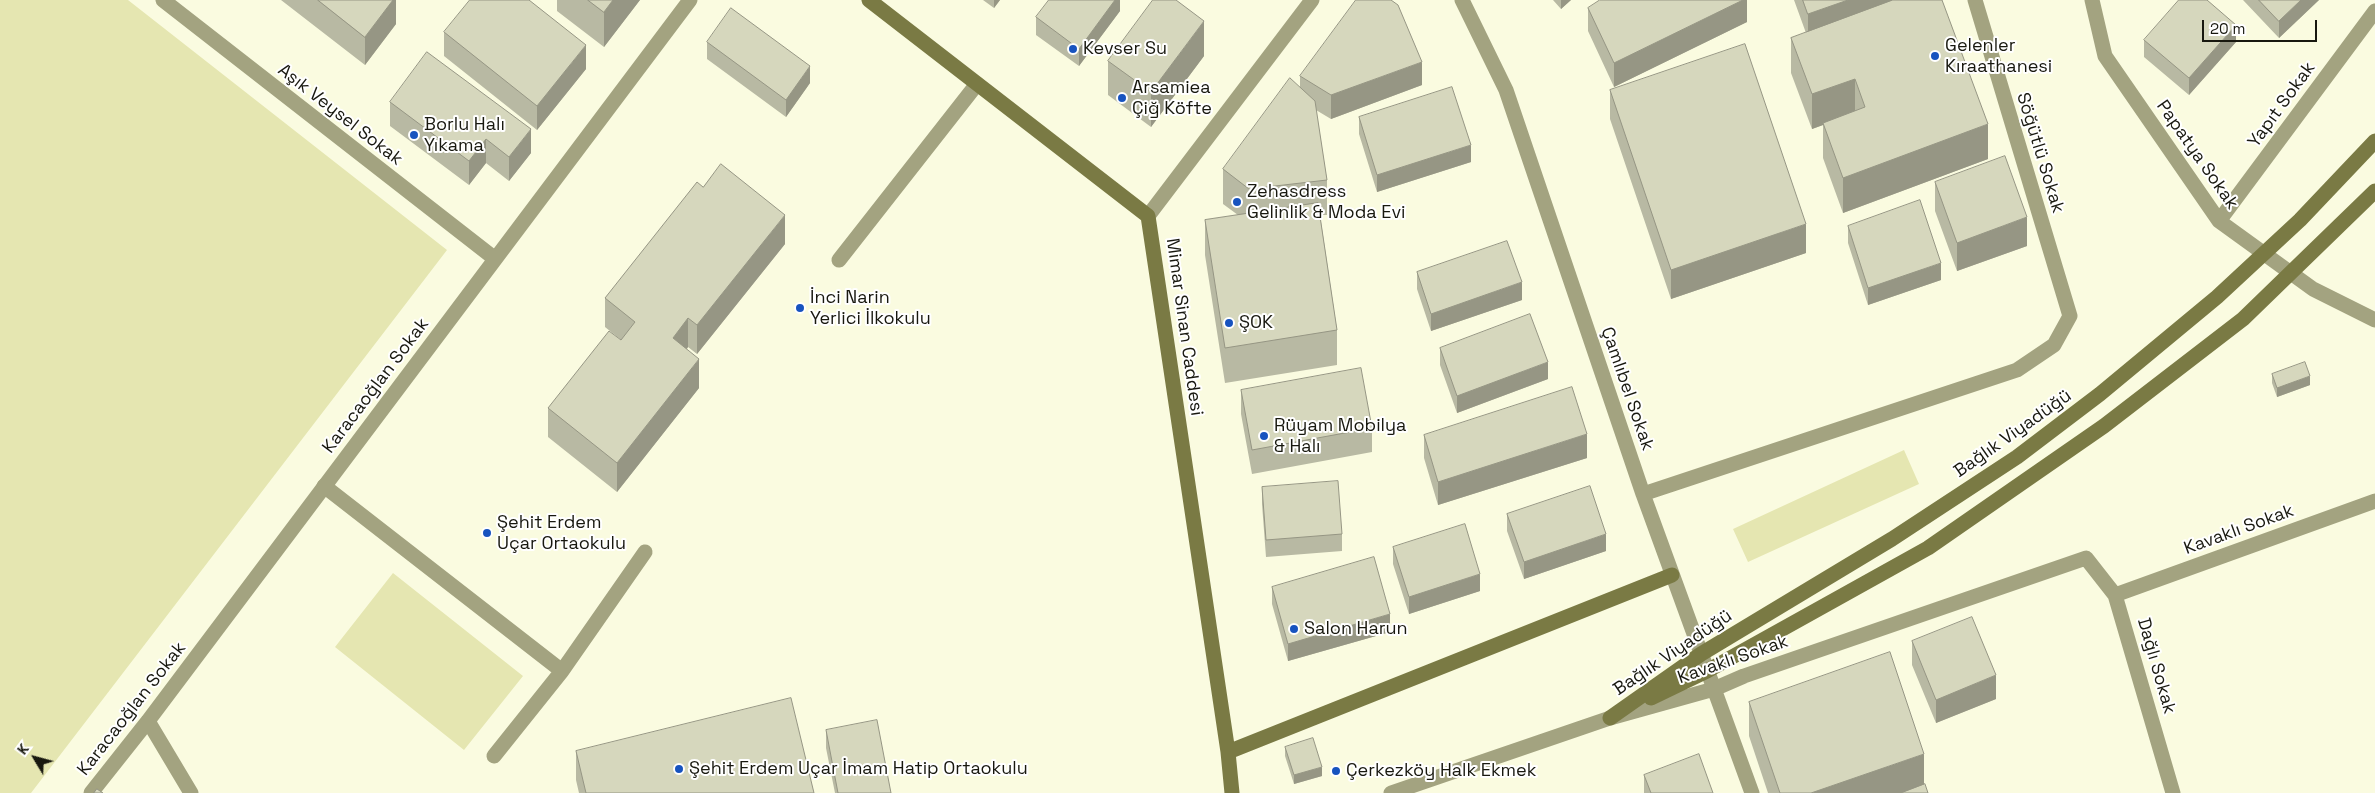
<!DOCTYPE html>
<meta charset="utf-8">
<style>
body{margin:0}
#map{position:relative;width:2375px;height:793px;overflow:hidden;background:#fafbe0;font-family:"Space Grotesk",sans-serif}
canvas{display:block}
.north{position:absolute;left:10px;top:733px;width:50px;height:50px;-webkit-text-stroke:4px #fff;paint-order:stroke;rotate:307deg;font-size:14px;font-weight:700;line-height:20px;text-align:center;color:#18180f}
.north::after{content:'';display:block;margin:auto;width:18px;height:22px;background:#18180f;clip-path:polygon(50% 0,100% 100%,50% 72%,0 100%)}
.scale{position:absolute;left:2202px;top:20px;width:115px;height:22px;box-sizing:border-box;border:2px solid #18180f;border-top:0;padding-left:6px;font-size:15px;line-height:18px;white-space:nowrap;color:#18180f;-webkit-text-stroke:4px #fff;paint-order:stroke}
</style>
<div id="map">
<canvas width="2375" height="793"></canvas>
<div class="north">K</div>
<div class="scale">20 m</div>
</div>
<script>
const c = document.querySelector('canvas').getContext('2d');
c.lineJoin = 'round';
function fillPath(path, color) {
  c.fillStyle = color;
  c.fill(path, 'evenodd');
}
function stroke(path, color, width, dash) {
  c.strokeStyle = color;
  c.lineWidth = width;
  c.lineCap = dash ? 'butt' : 'round';
  c.setLineDash(dash || []);
  c.stroke(path);
}
function write(font, color, halo, rows, align = 'center') {
  c.font = font + ' "Space Grotesk",sans-serif';
  c.lineWidth = 4;
  c.setLineDash([]);
  c.textBaseline = 'middle';
  c.strokeStyle = halo;
  c.fillStyle = color;
  for (const [text, x, y, turn = 0] of rows) {
    c.save();
    c.translate(x, y);
    c.rotate((+turn || 0) * Math.PI / 180);
    c.textAlign = isNaN(turn) ? turn : align;
    if (halo) c.strokeText(text, 0, 0);
    c.fillText(text, 0, 0);
    c.restore();
  }
}
fillPath(new Path2D(`
 M0,0H128L447,250L31,793H0Z
 M1904,450L1919,484L1748,562L1733,529Z
 M393,573L523,676L464,750L335,647Z`), '#e5e6b1');
stroke(new Path2D(`
 M839,260L977,84
 M324,486L562,671
 M494,756L562,671L645,552`), '#a3a380', 15);
stroke(new Path2D(`
 M163,0L494,258
 M1462,0L1506,90L1643,494L1752,793
 M2092,0L2105,56L2219,221L2313,289L2375,320
 M1148,216L1312,0
 M2219,221L2375,11
 M1643,494L2017,370L2054,345L2070,316L1975,0
 M2115,595L2375,501
 M148,721L191,793
 M91,793L148,721L690,0
 M1391,793L1610,718L1714,689L1744,676L2086,558L2115,595L2173,793`), '#a3a380', 15);
stroke(new Path2D(`
 M869,0L1148,216L1228,752L1232,793
 M1651,698L1707,671L1928,548L2104,426L2243,319L2375,191
 M1610,718L1701,654L1892,539L2017,457L2100,394L2217,297L2300,220L2375,141
 M1228,752L1672,575`), '#7a7a44', 15);
fillPath(new Path2D(`
 M281,0H396V24L365,65Z
 M557,0H640L604,47L557,11Z
 M983,0H1000L994,8Z
 M1120,0V11L1079,66L1036,35V17Z
 M1553,0H1571L1561,9Z
 M1747,0V22L1614,87L1588,31V8Z
 M1794,0H1942L1988,159L1843,213L1823,158V125L1812,129L1791,73V38L1806,33Z
 M2243,0H2319L2279,38Z
 M444,32L586,69L537,130L444,56Z
 M2144,40L2236,42L2189,95L2144,57Z
 M707,42L810,83L786,117L707,59Z
 M1204,56L1151,127L1108,95V61Z
 M1300,76L1422,85L1331,119L1316,110L1327,180V215H1320L1337,330V365L1225,383L1205,255V220L1238,215L1223,204V169L1300,88Z
 M1610,90L1806,253L1671,299L1610,119Z
 M390,102L531,153L509,181L486,163L469,185L390,126Z
 M1359,117L1471,162L1377,192L1359,134Z
 M1935,182L2027,246L1957,271L1935,211Z
 M703,187L785,244L697,354L688,347L687,349L699,388L617,492L548,437V408L620,339L605,327V298Z
 M1848,226L1941,280L1868,305L1848,243Z
 M1417,272L1522,300L1431,331L1417,289Z
 M1440,348L1548,379L1457,413L1440,365Z
 M2272,374L2310,385L2277,397L2272,383Z
 M1241,390L1372,428V452L1252,474L1241,414Z
 M1424,435L1587,458L1438,505L1424,458Z
 M1262,487L1342,534V551L1266,557L1262,504Z
 M1507,514L1606,551L1524,579L1507,531Z
 M1393,547L1480,591L1409,614L1393,564Z
 M1272,587L1390,632L1288,661L1272,604Z
 M1912,641L1996,699L1936,723L1912,665Z
 M1749,702L1924,784L1928,793H1768L1749,736Z
 M826,730L891,793H835L826,748Z
 M1285,747L1322,776L1294,784L1285,756Z
 M576,751L814,793H579L576,780Z
 M1644,775L1713,793H1644Z`), '#b8b9a3');
fillPath(new Path2D(`
 M393,0H396V24L365,65V37Z
 M613,0H640L604,47V12Z
 M994,0H1000L994,8Z
 M1115,0H1120V11L1079,66V49Z
 M1561,0H1571L1561,9Z
 M1743,0H1747V22L1614,87V63Z
 M1848,0H1918L1808,38V14Z
 M2301,0H2319L2279,38V21Z
 M1204,21V56L1151,127V92Z
 M2236,25V42L2189,95V78Z
 M586,45V69L537,130V106Z
 M1422,62V85L1331,119V95Z
 M810,66V83L786,117V100Z
 M1855,79V114L1823,123V125L1812,129V94Z
 M1988,124V159L1843,213V178Z
 M531,129V153L509,181V157Z
 M486,139V163L469,185V161Z
 M1471,145V162L1377,192V175Z
 M785,215V244L697,354V325Z
 M2027,217V246L1957,271V243Z
 M1806,224V253L1671,299V270Z
 M1941,263V280L1868,305V288Z
 M1522,282V300L1431,331V314Z
 M688,318V347L673,367V338Z
 M699,359V388L617,492V463Z
 M1548,362V379L1457,413V396Z
 M2310,376V385L2277,397V388Z
 M1587,434V458L1438,505V482Z
 M1606,534V551L1524,579V562Z
 M1480,574V591L1409,614V597Z
 M1390,614V632L1288,661V644Z
 M1996,675V699L1936,723V700Z
 M1924,754V789L1911,793H1811Z
 M1322,767V776L1294,784V775Z`), '#969684');
const building = new Path2D(`
 M318,0H393L365,37Z
 M470,0H529L586,45L537,106L444,32Z
 M588,0H613L604,12Z
 M1049,0H1115L1079,49L1036,17Z
 M1153,0H1176L1204,21L1151,92L1108,61Z
 M1356,0H1391L1398,5L1422,62L1331,95L1300,76Z
 M1600,0H1743L1614,63L1588,8Z
 M1803,0H1848L1808,14Z
 M1893,0H1942L1988,124L1843,178L1823,123L1865,107L1855,79L1812,94L1791,38Z
 M2179,0H2207L2236,25L2189,78L2144,40Z
 M2259,0H2301L2279,21Z
 M731,8L810,66L786,100L707,42Z
 M1745,44L1806,224L1671,270L1610,90Z
 M427,52L531,129L509,157L486,139L469,161L390,102Z
 M1290,78L1315,101L1327,180L1249,189L1223,169Z
 M1452,87L1471,145L1377,175L1359,117Z
 M2005,156L2027,217L1957,243L1935,182Z
 M721,164L785,215L697,325L688,318L673,338L699,359L617,463L548,408L609,331L621,340L635,322L605,298L697,182L703,187Z
 M1920,200L1941,263L1868,288L1848,226Z
 M1318,203L1337,330L1225,348L1205,220Z
 M1507,241L1522,282L1431,314L1417,272Z
 M1530,314L1548,362L1457,396L1440,348Z
 M2305,362L2310,376L2277,388L2272,374Z
 M1361,368L1372,428L1252,450L1241,390Z
 M1572,387L1587,434L1438,482L1424,435Z
 M1338,481L1342,534L1266,540L1262,487Z
 M1590,486L1606,534L1524,562L1507,514Z
 M1465,524L1480,574L1409,597L1393,547Z
 M1374,557L1390,614L1288,644L1272,587Z
 M1972,617L1996,675L1936,700L1912,641Z
 M1890,652L1924,754L1811,793H1780L1749,702Z
 M791,698L814,793H586L576,751Z
 M877,720L891,793H838L826,730Z
 M1313,738L1322,767L1294,775L1285,747Z
 M1699,754L1713,793H1651L1644,775Z
 M1925,784L1928,793H1901Z
 M97,789L103,793H94Z`);
fillPath(building, '#d6d7bd');
stroke(building, '#969684', 1);
for (const [x, y, r, color] of [
 [1073,49,5,"#1753bf"],
 [1935,56,5,"#1753bf"],
 [1122,98,5,"#1753bf"],
 [414,135,5,"#1753bf"],
 [1237,202,5,"#1753bf"],
 [800,308,5,"#1753bf"],
 [1229,323,5,"#1753bf"],
 [1264,436,5,"#1753bf"],
 [487,533,5,"#1753bf"],
 [1294,629,5,"#1753bf"],
 [679,769,5,"#1753bf"],
 [1336,771,5,"#1753bf"]
]) {
  const dot = new Path2D();
  dot.arc(x, y, r, 0, 2 * Math.PI);
  c.fillStyle = color;
  c.fill(dot);
  stroke(dot, '#fff', 2);
}
write('18px', '#18180f', '#fff', [
 ["Gelenler",1945,46],
 ["Kıraathanesi",1945,67],
 ["Kevser Su",1083,49],
 ["Arsamiea",1132,88],
 ["Çiğ Köfte",1132,109],
 ["Borlu Halı",424,125],
 ["Yıkama",424,146],
 ["Zehasdress",1247,192],
 ["Gelinlik & Moda Evi",1247,213],
 ["İnci Narin",810,298],
 ["Yerlici İlkokulu",810,319],
 ["ŞOK",1239,323],
 ["Rüyam Mobilya",1274,426],
 ["& Halı",1274,447],
 ["Şehit Erdem",497,523],
 ["Uçar Ortaokulu",497,544],
 ["Salon Harun",1304,629],
 ["Şehit Erdem Uçar İmam Hatip Ortaokulu",689,769],
 ["Çerkezköy Halk Ekmek",1346,771]
], 'left');
write('18px', '#18180f', '#fff', [
 ["Yapıt Sokak",2282,105,-54],
 ["Aşık Veysel Sokak",340,115,38],
 ["Söğütlü Sokak",2040,153,73],
 ["Papatya Sokak",2197,155,55],
 ["Mimar Sinan Caddesi",1184,327,82],
 ["Karacaoğlan Sokak",376,386,-53],
 ["Çamlıbel Sokak",1627,389,71],
 ["Bağlık Viyadüğü",2013,434,-35],
 ["Kavaklı Sokak",2239,530,-20],
 ["Bağlık Viyadüğü",1673,653,-34],
 ["Kavaklı Sokak",1733,660,-19],
 ["Dağlı Sokak",2156,666,74],
 ["Karacaoğlan Sokak",132,709,-52]
]);
</script>
